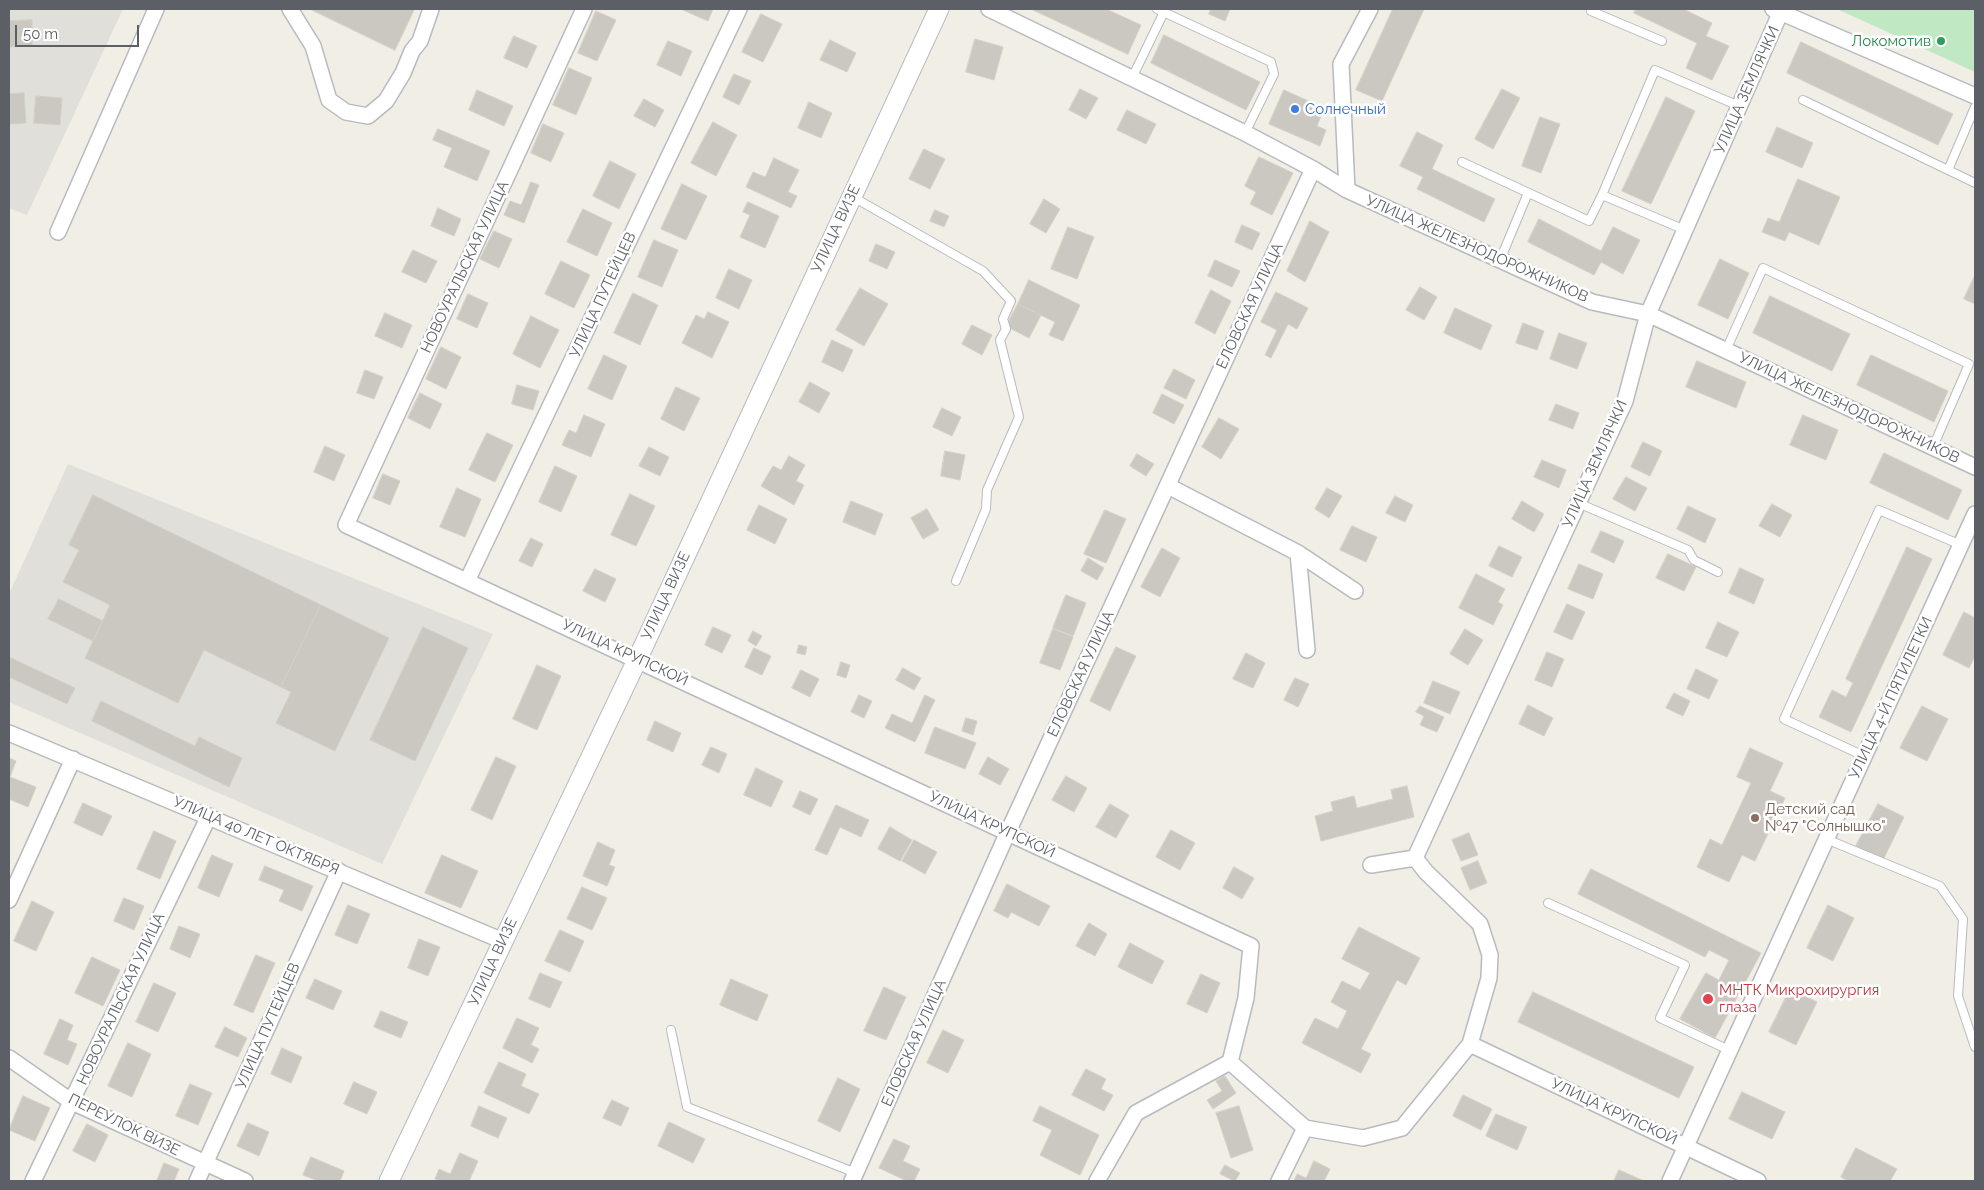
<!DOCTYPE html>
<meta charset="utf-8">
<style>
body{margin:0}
#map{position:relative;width:1984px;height:1190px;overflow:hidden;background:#f0eee5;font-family:Raleway,sans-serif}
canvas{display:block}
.frame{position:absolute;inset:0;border:10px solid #5c6066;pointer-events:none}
.scale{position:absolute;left:15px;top:25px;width:124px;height:22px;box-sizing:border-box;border:2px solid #5c6066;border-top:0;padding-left:6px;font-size:15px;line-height:18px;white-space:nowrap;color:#5c6066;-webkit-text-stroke:4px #fff;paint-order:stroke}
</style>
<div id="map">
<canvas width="1984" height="1190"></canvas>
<div class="frame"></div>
<div class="scale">50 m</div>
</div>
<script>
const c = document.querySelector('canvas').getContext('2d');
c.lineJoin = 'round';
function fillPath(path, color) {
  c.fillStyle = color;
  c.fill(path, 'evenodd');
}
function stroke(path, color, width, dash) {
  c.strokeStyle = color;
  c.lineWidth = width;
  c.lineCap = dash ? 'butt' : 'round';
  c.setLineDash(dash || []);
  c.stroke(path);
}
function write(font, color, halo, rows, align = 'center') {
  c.font = font + ' Raleway,sans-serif';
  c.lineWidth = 5;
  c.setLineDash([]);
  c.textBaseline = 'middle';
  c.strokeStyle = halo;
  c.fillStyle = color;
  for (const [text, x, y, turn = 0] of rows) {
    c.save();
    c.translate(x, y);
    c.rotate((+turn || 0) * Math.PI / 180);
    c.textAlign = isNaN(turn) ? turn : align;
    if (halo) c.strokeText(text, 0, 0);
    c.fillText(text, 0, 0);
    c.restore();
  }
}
fillPath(new Path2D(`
 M9,9H123L27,215L9,208Z
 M68,464L493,634L382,864L9,702V594Z`), '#e0dfd9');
fillPath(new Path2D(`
 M1837,9H1975V72Z`), '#c0e8c3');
const building = new Path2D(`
 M310,9H411L414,10L395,50Z
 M684,9H713L708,21L683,10Z
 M1031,9H1106L1141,25L1128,54Z
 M1211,9H1230L1225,21L1209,14Z
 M1393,9H1424L1382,101L1356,90Z
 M1636,9H1683L1712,23L1706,36L1729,46L1712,80L1686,68L1697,43L1634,13Z
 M596,11L616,20L597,61L578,53Z
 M761,14L782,24L763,62L742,52Z
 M32,20V46L9,47V21Z
 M1164,35L1260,82L1246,110L1151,63Z
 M514,36L537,46L527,68L504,58Z
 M975,39L1003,47L994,80L966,72Z
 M830,40L856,53L847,72L820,60Z
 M668,41L692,51L681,76L657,65Z
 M1801,42L1953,114L1938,145L1787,73Z
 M569,68L592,78L576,115L553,105Z
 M734,74L751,81L739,105L723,97Z
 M1080,89L1098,98L1086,119L1069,110Z
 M1502,89L1520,98L1493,149L1475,139Z
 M477,90L513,106L504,126L469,110Z
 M1284,90L1324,108L1317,126L1326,130L1320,146L1269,124Z
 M24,93L26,123L9,124V94Z
 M36,96L62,98L60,125L34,123Z
 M1666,97L1695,111L1651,204L1622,191Z
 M644,99L664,110L655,127L634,116Z
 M809,102L832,113L821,138L798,128Z
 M1127,110L1156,124L1146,144L1117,130Z
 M1540,117L1560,124L1541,173L1522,166Z
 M713,122L737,135L716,176L691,163Z
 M543,124L564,133L551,162L531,153Z
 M1777,127L1813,143L1802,168L1766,152Z
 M438,129L490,151L477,181L444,167L452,148L433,140Z
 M1417,132L1443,145L1432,169L1495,199L1484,222L1417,189L1423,177L1400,166Z
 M924,149L945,159L930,189L909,179Z
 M1259,157L1293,173L1272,215L1250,204L1256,192L1245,186Z
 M774,158L799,170L788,192L797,196L791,208L746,187L753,172L765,177Z
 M610,161L636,174L619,209L593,196Z
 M1798,179L1840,197L1819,245L1789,232L1785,241L1762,232L1768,218L1779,222Z
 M531,182L539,185L524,223L504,215L510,201L521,205Z
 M682,184L707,196L686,240L661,229Z
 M1044,199L1060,209L1046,233L1030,224Z
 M748,202L779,216L765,248L740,237L750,215L743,212Z
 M438,208L461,219L454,236L431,226Z
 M583,209L612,223L597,256L567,242Z
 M935,210L949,216L944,227L930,221Z
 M1539,219L1601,251L1613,227L1640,240L1623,274L1601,262L1594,275L1528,242Z
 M1310,221L1329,232L1305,282L1287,271Z
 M1242,225L1260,233L1252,250L1235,242Z
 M1068,227L1094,237L1077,279L1051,269Z
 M494,231L512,239L499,268L480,259Z
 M654,240L678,250L662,287L638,277Z
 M876,244L895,252L887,269L869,261Z
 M413,250L437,261L426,283L402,272Z
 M1720,259L1749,273L1728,319L1698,305Z
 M1215,260L1240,271L1232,287L1208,276Z
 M561,261L590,275L574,308L545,294Z
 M729,269L752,280L739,309L716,298Z
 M1975,275V304L1964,299Z
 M1029,280L1080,305L1063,341L1049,335L1055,322L1018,304Z
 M1420,287L1437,297L1424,320L1406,310Z
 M860,288L888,304L864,346L836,330Z
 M1211,290L1231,301L1215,334L1195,323Z
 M1276,292L1308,308L1297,329L1288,324L1271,358L1265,355L1277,330L1261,322Z
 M633,293L658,305L640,345L614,333Z
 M468,294L488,303L477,328L457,319Z
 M1770,296L1850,334L1832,371L1753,333Z
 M1018,304L1041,315L1029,338L1006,326Z
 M1455,308L1492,325L1481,350L1444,333Z
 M708,312L729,322L712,358L682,343L696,315L704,319Z
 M385,313L412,325L402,348L375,336Z
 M531,316L559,330L540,368L513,354Z
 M1523,323L1544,331L1537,350L1516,343Z
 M972,325L992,335L982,355L962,344Z
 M1559,333L1587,343L1577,369L1550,359Z
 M832,340L853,350L843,372L822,362Z
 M441,347L461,357L446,389L426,379Z
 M604,355L627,366L612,400L588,389Z
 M1871,355L1948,391L1934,422L1857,385Z
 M1697,361L1746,382L1736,408L1686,387Z
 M1174,369L1195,380L1186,399L1164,388Z
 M365,370L383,377L374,399L357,393Z
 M810,382L830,393L819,413L799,402Z
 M517,385L539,391L533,410L512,404Z
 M676,387L700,398L684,431L661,419Z
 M420,393L442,404L430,429L408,418Z
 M1162,394L1184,405L1174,424L1153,413Z
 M1556,404L1579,413L1573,429L1549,420Z
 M942,408L961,417L952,436L933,427Z
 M584,415L605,424L591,457L562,445L569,430L576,433Z
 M1803,415L1838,430L1826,460L1790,445Z
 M1219,418L1239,429L1221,459L1202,447Z
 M487,433L513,445L495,482L469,470Z
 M1643,442L1662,451L1650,476L1631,467Z
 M325,446L345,455L334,481L314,472Z
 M649,447L669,457L660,476L639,466Z
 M945,451L965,455L960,480L941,476Z
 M1884,453L1962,490L1948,520L1870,483Z
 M1137,454L1154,464L1146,476L1130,466Z
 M789,456L805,465L796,481L804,485L794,505L761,486L773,466L781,470Z
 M1542,460L1566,470L1559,488L1534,477Z
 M555,466L577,476L561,512L539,502Z
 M383,474L400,481L390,505L373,498Z
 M1626,477L1647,488L1635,511L1613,499Z
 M457,488L481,499L465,537L440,527Z
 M1327,488L1342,496L1329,518L1315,509Z
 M630,494L655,506L636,546L611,535Z
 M93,495L321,605L281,687L204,650L178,703L85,658L110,605L63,582L79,550L69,545Z
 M1395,496L1413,505L1405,522L1386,513Z
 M851,501L883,514L875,535L843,522Z
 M1522,501L1544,514L1534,532L1512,519Z
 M1772,504L1792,515L1780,537L1759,526Z
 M759,505L787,519L775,544L747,530Z
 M1688,506L1716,519L1705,543L1677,529Z
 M927,509L939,530L923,539L911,518Z
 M1105,510L1126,519L1106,563L1084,554Z
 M1352,526L1377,537L1366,562L1340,550Z
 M1601,531L1624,541L1614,563L1591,552Z
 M531,538L543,544L532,567L519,561Z
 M1499,546L1522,557L1512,577L1489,566Z
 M1907,547L1932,559L1851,732L1819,717L1832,690L1846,697L1853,683L1846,679Z
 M1162,548L1180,558L1160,597L1141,587Z
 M1668,554L1696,567L1684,591L1656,578Z
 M1088,558L1104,568L1097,580L1081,571Z
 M1579,564L1603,574L1593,599L1568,589Z
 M1740,568L1764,579L1754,604L1729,593Z
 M595,569L616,579L605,602L583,591Z
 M1476,574L1505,589L1498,602L1503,605L1493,625L1459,608Z
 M1066,595L1086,603L1073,636L1053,628Z
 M59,599L103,621L93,641L48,619Z
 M1567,604L1585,612L1572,640L1554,632Z
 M321,605L389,638L335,751L276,723L291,692L281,687Z
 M1964,612L1975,618V656L1969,668L1943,655Z
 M1718,622L1739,632L1727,657L1706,648Z
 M423,627L468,648L415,761L370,740Z
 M713,627L731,635L722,653L705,645Z
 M1053,629L1073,637L1060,670L1040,663Z
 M1465,629L1483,640L1468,665L1450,654Z
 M753,631L762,636L756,646L748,641Z
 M799,645L807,647L805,655L797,653Z
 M1116,647L1136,656L1110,711L1090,701Z
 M754,648L771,656L762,675L745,667Z
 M1547,652L1564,659L1552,687L1535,680Z
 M1246,653L1265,663L1253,688L1233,679Z
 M9,657L75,688L67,704L9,677Z
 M841,662L850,665L846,678L837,675Z
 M537,665L561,676L537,730L513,719Z
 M903,668L921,678L914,690L896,680Z
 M1696,669L1718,680L1709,699L1687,689Z
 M801,670L819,679L810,697L792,688Z
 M1295,678L1309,684L1298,707L1284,700Z
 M1433,681L1460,692L1450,714L1424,703Z
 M1674,693L1690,701L1683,716L1666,708Z
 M859,695L872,701L864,718L851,712Z
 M925,695L935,700L915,742L885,728L892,714L912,723Z
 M101,701L195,746L199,737L242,758L229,787L92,721Z
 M1528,705L1553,718L1544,736L1519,724Z
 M1420,706L1444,717L1437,732L1420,725L1424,716L1416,712Z
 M1922,706L1948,719L1927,761L1900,748Z
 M966,718L977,721L973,735L962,731Z
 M655,721L681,733L673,752L647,740Z
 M935,727L976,743L965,769L925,753Z
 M711,747L727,754L719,773L702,765Z
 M1750,748L1783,763L1770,791L1785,798L1755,861L1742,855L1729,882L1697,867L1710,839L1722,845L1751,783L1737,777Z
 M496,757L516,766L492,820L471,810Z
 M988,757L1009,769L1000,785L979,774Z
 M9,758L16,761L10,777L36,787L28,807L9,799Z
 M756,768L783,781L771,807L744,795Z
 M1066,776L1087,788L1074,812L1052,800Z
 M1407,786L1414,817L1321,841L1315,816L1333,811L1331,802L1354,796L1357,808L1393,799L1391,790Z
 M800,791L818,799L810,815L793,807Z
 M83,803L112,816L102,836L74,823Z
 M1110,804L1129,815L1116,838L1096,827Z
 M1878,804L1904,817L1883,860L1856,846Z
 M836,805L869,820L861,837L840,827L827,855L815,850Z
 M890,827L912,840L900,861L878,849Z
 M1171,830L1195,843L1180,870L1156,857Z
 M154,831L176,841L160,879L137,869Z
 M1469,833L1478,855L1461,861L1452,840Z
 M914,840L937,852L925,874L902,861Z
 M598,842L615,850L609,865L615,867L607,886L583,876Z
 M212,855L233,864L219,897L198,888Z
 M442,855L478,871L461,908L425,893Z
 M1478,861L1487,883L1470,890L1461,868Z
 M265,866L313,886L302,911L279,901L284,890L259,880Z
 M1234,867L1254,878L1242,899L1223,888Z
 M1591,869L1761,953L1740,992L1719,980L1729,960L1709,950L1705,957L1578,894Z
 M1007,884L1050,906L1039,926L1011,912L1008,918L994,911Z
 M582,887L607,898L592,930L567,919Z
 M124,898L144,906L134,930L114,921Z
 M32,901L54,912L36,951L14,941Z
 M348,905L370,914L357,944L335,935Z
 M1828,905L1854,918L1833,961L1807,948Z
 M1089,923L1107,934L1095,956L1076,946Z
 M179,926L200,934L190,958L170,949Z
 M1359,927L1420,958L1406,985L1397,980L1361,1049L1371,1054L1361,1073L1302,1043L1315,1018L1338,1029L1347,1011L1331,1002L1342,981L1360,990L1370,973L1342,959Z
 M560,930L584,941L570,972L545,961Z
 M419,939L440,947L428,976L408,968Z
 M1130,943L1164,961L1152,984L1118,967Z
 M256,955L275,963L253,1013L234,1005Z
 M92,957L120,970L103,1006L75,993Z
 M540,973L562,982L550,1008L529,999Z
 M1706,973L1740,992L1715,1038L1680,1019Z
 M1201,974L1220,983L1207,1013L1187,1004Z
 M315,979L342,991L333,1010L306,998Z
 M731,979L768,995L757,1021L720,1005Z
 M154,983L176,993L158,1032L136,1022Z
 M884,987L906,997L886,1040L864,1031Z
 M1790,989L1817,1002L1796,1045L1769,1032Z
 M1533,992L1694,1067L1679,1098L1518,1022Z
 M381,1011L408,1022L401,1038L374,1027Z
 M517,1018L539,1028L531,1045L539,1049L532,1063L503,1048Z
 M60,1019L73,1025L67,1040L77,1044L68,1065L44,1054Z
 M225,1027L247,1038L238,1057L215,1047Z
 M943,1030L964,1040L948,1073L927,1063Z
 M128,1043L151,1054L132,1097L108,1086Z
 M282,1048L302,1057L291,1083L271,1074Z
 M499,1062L526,1074L521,1086L539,1094L529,1114L484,1093Z
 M1086,1069L1106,1079L1101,1089L1113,1095L1104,1111L1072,1095Z
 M1225,1076L1236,1093L1213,1109L1207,1100L1222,1091L1216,1081Z
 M838,1078L860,1089L840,1132L818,1121Z
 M354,1082L377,1092L367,1114L344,1104Z
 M190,1084L212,1093L198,1125L176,1116Z
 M1742,1092L1785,1112L1772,1139L1729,1119Z
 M1463,1095L1492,1109L1481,1130L1453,1116Z
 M23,1096L50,1108L35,1141L9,1130Z
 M612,1100L629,1108L621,1126L603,1118Z
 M479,1106L507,1118L498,1138L471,1126Z
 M1040,1106L1099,1135L1080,1175L1040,1155L1052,1130L1033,1121Z
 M1239,1106L1253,1150L1231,1158L1216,1113Z
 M1496,1114L1527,1127L1517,1150L1486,1136Z
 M669,1122L705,1139L693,1163L658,1146Z
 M248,1123L269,1132L259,1156L237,1146Z
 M87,1124L108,1135L95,1162L73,1151Z
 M894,1139L910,1146L903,1161L920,1169L914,1181H907L879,1168Z
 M1856,1148L1897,1169L1890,1181H1848L1841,1177Z
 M460,1153L478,1161L469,1181H441L435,1179L439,1169L450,1174Z
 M311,1157L344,1171L340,1181H318L303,1175Z
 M1314,1161L1330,1169L1324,1181H1294L1297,1174L1306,1178Z
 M164,1163L179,1169L174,1181H157Z
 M1225,1165L1240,1173L1235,1181L1220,1174Z
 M1619,1170L1644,1181H1614Z`);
fillPath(building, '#cbc8c2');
stroke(building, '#d5d0c3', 1);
const service = new Path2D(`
 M1157,9L1271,62L1274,74L1245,133
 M1591,11L1662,41
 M1132,78L1164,12
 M1803,100L1948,170L1975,107
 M1462,162L1589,221L1602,195
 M1948,170L1975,183
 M853,197L983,271L1011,301L1003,319L1006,329L1000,340L1019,417L987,490L986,509L956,581
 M1685,230L1602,195L1655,70L1739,106
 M1500,260L1528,193
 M1726,350L1763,268L1969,364L1933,447
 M1578,503L1688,550L1694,560L1718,572
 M1864,756L1784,719L1879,510L1961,545
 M1826,839L1940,886L1963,919L1958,996L1975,1047
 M1548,903L1685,965L1660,1018L1729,1050
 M671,1030L687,1107L856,1173`);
const minor = new Path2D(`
 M290,9L313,46L329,100L346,112L368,116L386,101L403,73L412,51L420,41L431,9
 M584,9L346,525L1251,946L1246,998L1230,1062L1305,1128L1363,1138L1402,1128L1470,1044L1489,978L1490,955L1480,924L1426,872L1415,858L1371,865
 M989,9L1245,133L1313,169L1347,190L1592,302L1648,314L1975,467
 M1773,9L1975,96
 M1347,190L1341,64L1370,9
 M58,232L156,9
 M1168,486L1298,553L1307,650
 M1298,553L1355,591
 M467,581L739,9
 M9,733L503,941
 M1415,858L1625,401L1648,314L1782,9
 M9,900L73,759
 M1470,1044L1758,1181
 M9,1058L72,1102L245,1181
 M33,1181L209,816
 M197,1181L339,871
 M852,1181L1008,832L1313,169
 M1097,1181L1136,1113L1230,1062
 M1279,1181L1305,1128
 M1670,1181L1975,514`);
const tertiary = new Path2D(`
 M389,1181L638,658L939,9`);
stroke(service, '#b7babf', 10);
stroke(minor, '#b7babf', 18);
stroke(tertiary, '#b7babf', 21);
stroke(service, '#fff', 8);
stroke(minor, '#fff', 15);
stroke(tertiary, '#fff', 19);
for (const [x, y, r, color] of [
 [1941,41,5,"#2e9e5b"],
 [1295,109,5,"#3f7fe0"],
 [1755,818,5,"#8d6e63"],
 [1708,999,6,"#e0444e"]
]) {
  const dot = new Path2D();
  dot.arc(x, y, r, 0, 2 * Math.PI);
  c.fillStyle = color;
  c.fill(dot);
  stroke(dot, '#fff', 2);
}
write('15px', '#27864d', '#fff', [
 ["Локомотив",1931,41]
], 'right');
write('15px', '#5c6066', '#fff', [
 ["УЛИЦА ЗЕМЛЯЧКИ",1747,90,-66],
 ["УЛИЦА ВИЗЕ",836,229,-65],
 ["УЛИЦА ЖЕЛЕЗНОДОРОЖНИКОВ",1477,249,24],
 ["НОВОУРАЛЬСКАЯ УЛИЦА",465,267,-65],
 ["УЛИЦА ПУТЕЙЦЕВ",603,295,-65],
 ["ЕЛОВСКАЯ УЛИЦА",1250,306,-65],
 ["УЛИЦА ЖЕЛЕЗНОДОРОЖНИКОВ",1849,408,25],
 ["УЛИЦА ЗЕМЛЯЧКИ",1595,464,-66],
 ["УЛИЦА ВИЗЕ",666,596,-65],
 ["УЛИЦА КРУПСКОЙ",625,653,25],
 ["ЕЛОВСКАЯ УЛИЦА",1081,674,-65],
 ["УЛИЦА 4-Й ПЯТИЛЕТКИ",1891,698,-65],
 ["УЛИЦА КРУПСКОЙ",992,825,25],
 ["УЛИЦА 40 ЛЕТ ОКТЯБРЯ",256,836,23],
 ["УЛИЦА ВИЗЕ",493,962,-65],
 ["НОВОУРАЛЬСКАЯ УЛИЦА",121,999,-65],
 ["УЛИЦА ПУТЕЙЦЕВ",268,1026,-66],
 ["ЕЛОВСКАЯ УЛИЦА",914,1043,-66],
 ["УЛИЦА КРУПСКОЙ",1614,1112,25],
 ["ПЕРЕУЛОК ВИЗЕ",124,1125,26]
]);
write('15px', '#366cbe', '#fff', [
 ["Солнечный",1305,109]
], 'left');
write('15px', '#785e54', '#fff', [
 ["Детский сад",1765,809],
 ["№47 \"Солнышко\"",1765,826]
], 'left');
write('15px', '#be3a42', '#fff', [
 ["МНТК Микрохирургия",1719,990],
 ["глаза",1719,1007]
], 'left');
</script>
